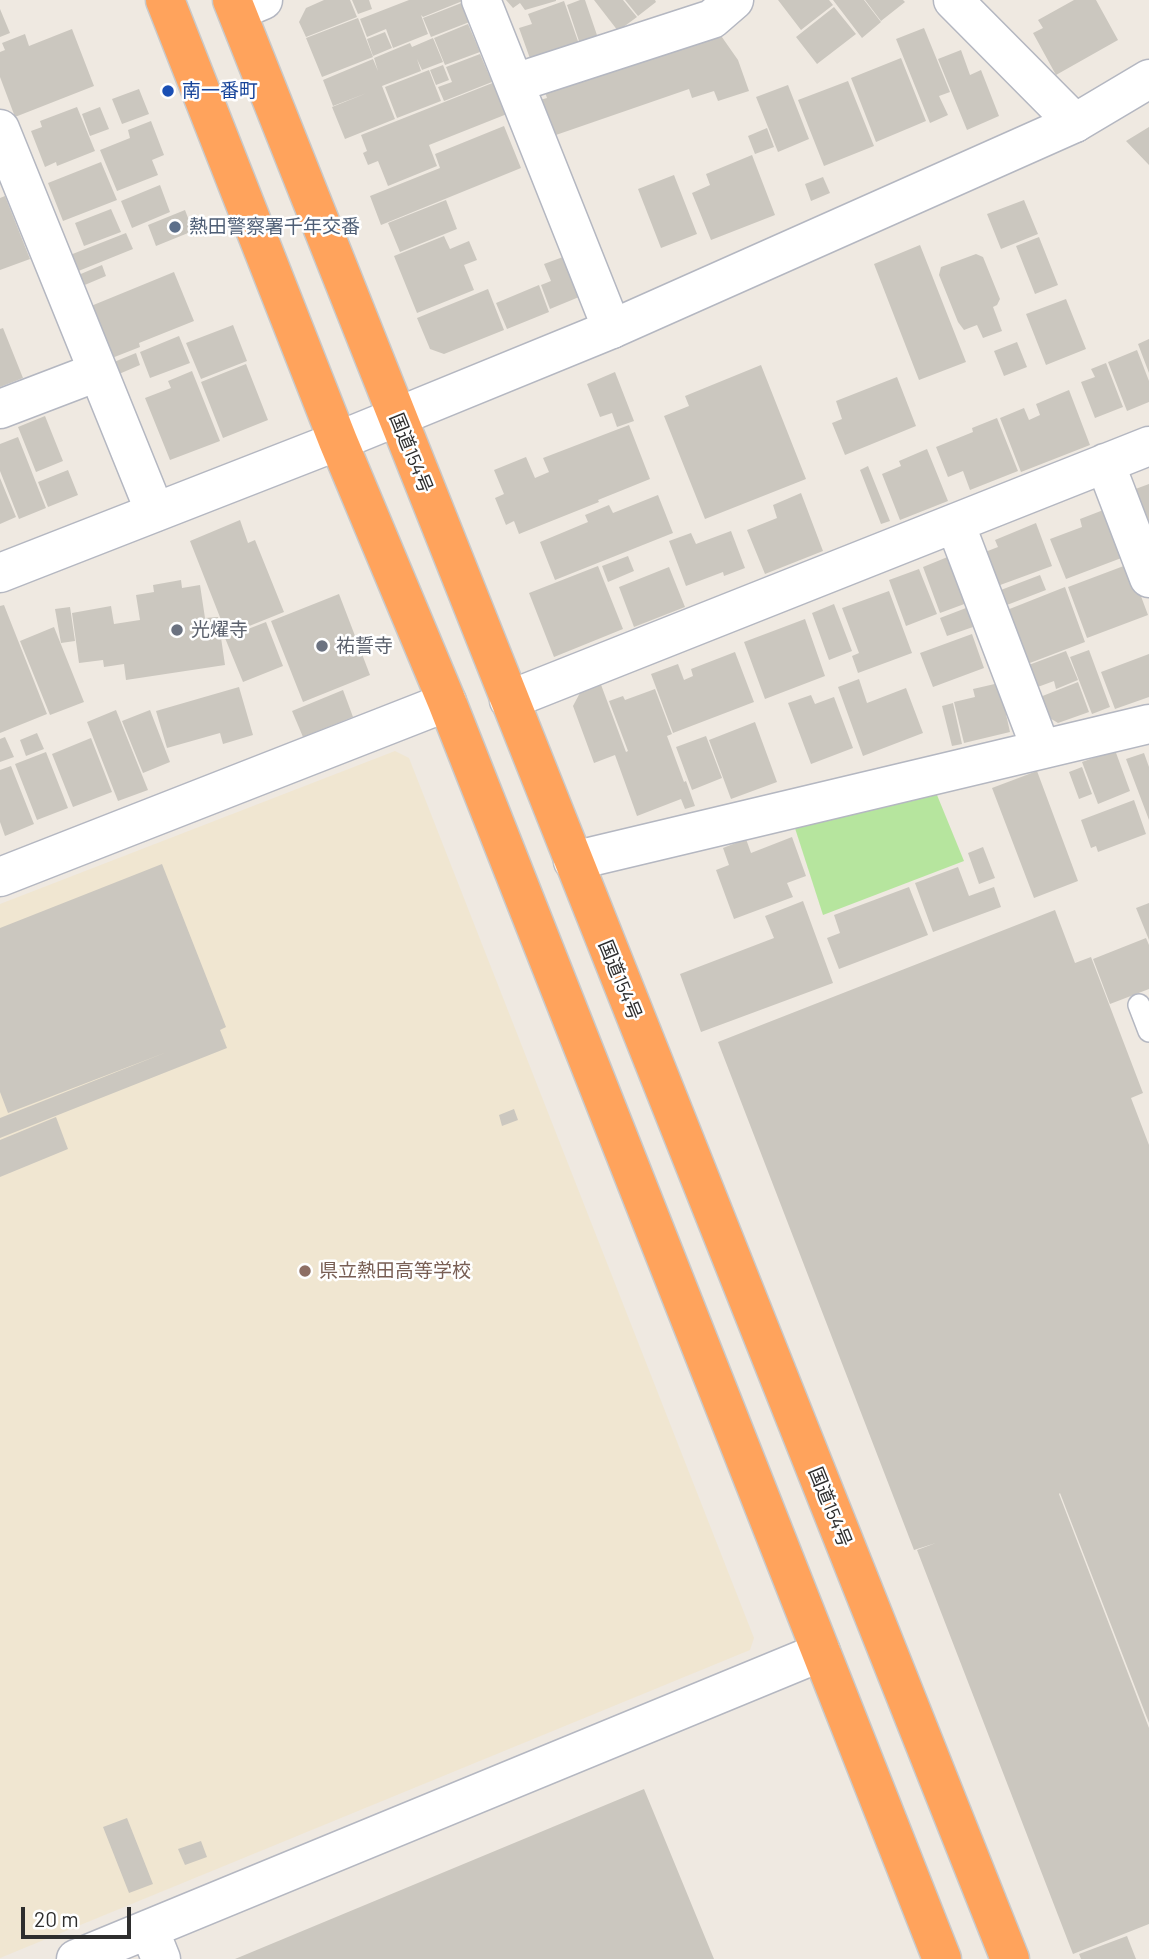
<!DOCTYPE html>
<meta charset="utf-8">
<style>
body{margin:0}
#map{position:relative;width:1149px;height:1959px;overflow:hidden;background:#efe9e1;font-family:Barlow,sans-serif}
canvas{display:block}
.scale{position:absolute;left:21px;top:1907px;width:110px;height:32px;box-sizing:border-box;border:4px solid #2e2e2e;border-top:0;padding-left:9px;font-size:21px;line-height:24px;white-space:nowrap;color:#2e2e2e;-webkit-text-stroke:5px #fff;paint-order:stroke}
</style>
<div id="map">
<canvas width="1149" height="1959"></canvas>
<div class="scale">20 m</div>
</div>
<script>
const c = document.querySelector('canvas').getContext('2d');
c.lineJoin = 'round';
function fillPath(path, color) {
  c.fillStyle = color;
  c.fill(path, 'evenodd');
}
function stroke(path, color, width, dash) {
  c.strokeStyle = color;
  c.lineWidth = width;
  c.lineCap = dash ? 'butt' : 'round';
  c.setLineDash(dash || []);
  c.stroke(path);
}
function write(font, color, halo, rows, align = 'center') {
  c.font = font + ' Barlow,"Noto Sans JP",sans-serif';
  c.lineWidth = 5;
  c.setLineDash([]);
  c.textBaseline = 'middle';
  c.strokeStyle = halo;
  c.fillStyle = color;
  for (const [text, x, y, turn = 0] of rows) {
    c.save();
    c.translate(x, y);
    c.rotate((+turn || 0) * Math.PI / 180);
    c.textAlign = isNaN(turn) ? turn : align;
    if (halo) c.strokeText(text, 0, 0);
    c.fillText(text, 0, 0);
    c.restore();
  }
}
fillPath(new Path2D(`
 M395,751L409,758L754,1638L750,1650L0,1958V904Z`), '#f0e6d1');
fillPath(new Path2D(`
 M937,795L964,861L823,915L793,822Z`), '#b6e59e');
fillPath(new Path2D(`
 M324,0H350L357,17L306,37L299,22L306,8Z
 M352,0H369L372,9L358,14Z
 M409,0H465L423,17L421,15L428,34L393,48L386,29L367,37L360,19Z
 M506,0H556V1L525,10L520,3L513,8Z
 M580,0H585L599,41L581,47L567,5Z
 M594,0H623L637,17L618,31Z
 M625,0H655L656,2L638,16Z
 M778,0H829L833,5L801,30Z
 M833,0H864L881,22L862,38Z
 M865,0H903L905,2L881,21Z
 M1074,0H1096L1118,40L1056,75L1033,33L1043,28L1038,20Z
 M564,1L580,47L532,64L519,28L532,24L528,14Z
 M464,2L472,21L431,37L423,18Z
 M834,7L856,34L817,64L796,37Z
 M0,9L10,33L0,37Z
 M358,18L373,57L322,77L306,38Z
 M468,24L480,52L445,65L434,38Z
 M924,28L950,92L939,96L948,115L930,123L896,39Z
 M72,29L94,86L15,117L0,77V52L5,50L2,43L25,34L29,46Z
 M717,30L738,60L749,91L718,101L714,91L692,98L689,89L553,136L540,100L547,98L544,89Z
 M385,32L392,48L373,56L367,39Z
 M433,38L443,62L422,70L417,59L421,71L382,86L395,119L345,139L332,107L367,93L333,106L323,80L373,59L378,71L374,58L410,43L412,47Z
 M961,50L970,75L981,70L999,116L967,130L938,59Z
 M480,54L492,82L444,101L438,87L452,82L446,67Z
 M901,58L926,121L876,142L851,78Z
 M443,65L449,80L436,85L430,70Z
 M429,70L441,101L397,118L385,87Z
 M848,81L874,146L824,166L798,100Z
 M495,82L507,114L429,145L437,166L388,186L378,161L368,165L363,153L367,151L361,135Z
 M788,85L809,139L778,152L756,97Z
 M139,89L149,114L122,124L112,99Z
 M77,107L95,151L57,166L56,162L45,167L31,131L42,127L40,121Z
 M100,107L109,129L90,136L82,114Z
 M151,121L164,155L152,160L158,175L117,191L100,150L130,138L128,130Z
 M504,126L521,168L381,225L370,196L440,168L435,154Z
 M1149,127V165L1126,141Z
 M767,128L774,147L755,154L748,136Z
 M752,155L775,215L711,240L692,193L710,185L706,174Z
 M101,162L117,200L63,221L48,183Z
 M674,175L697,234L661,248L638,189Z
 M823,177L830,193L811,201L805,184Z
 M160,185L170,212L132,228L121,201Z
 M5,196L30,259L0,270V198Z
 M446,200L457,229L400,252L388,223Z
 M1024,200L1038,234L1001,249L987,214Z
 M111,209L121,232L84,246L75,223Z
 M185,210L193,231L156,246L148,225Z
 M126,233L133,249L76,272L70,255Z
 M444,236L450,249L469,241L477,260L464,265L474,290L417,313L394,256Z
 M1039,237L1058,285L1035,294L1016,246Z
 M920,245L966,362L919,380L874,264Z
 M976,254L983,257L1000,299L997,305L993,307L1002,331L983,338L977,325L964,330L958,322L939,275L941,267Z
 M563,257L579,297L550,309L541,285L551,281L544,264Z
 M102,265L106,276L80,287L76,276Z
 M174,272L194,321L139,343L140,347L112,358L91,306Z
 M539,285L549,312L507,329L496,303Z
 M488,289L504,330L444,354L430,349L417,318Z
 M1066,299L1086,349L1046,365L1026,314Z
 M233,325L247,361L201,379L186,343Z
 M3,328L23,378L0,387V329Z
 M179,336L190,363L150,378L140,352Z
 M1149,339V373L1138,344Z
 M1017,342L1027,367L1004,376L994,351Z
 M1137,350L1149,381V402L1127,411L1108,362Z
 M136,353L140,365L119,374L114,362Z
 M1106,363L1123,407L1095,418L1081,382L1095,377L1091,369Z
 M246,364L268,420L223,438L201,382Z
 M761,365L806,479L705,519L664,416L689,406L685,396Z
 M192,371L220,441L170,460L145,398L171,388L168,381Z
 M615,372L634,421L617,427L612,413L600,417L587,384Z
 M897,377L916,426L845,455L832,423L842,419L836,401Z
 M1069,390L1090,445L1021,472L1000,418L1024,408L1029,420L1040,415L1036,404Z
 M45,416L63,461L36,472L18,427Z
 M997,418L1018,471L970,490L963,471L948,477L936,447L973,432L972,428Z
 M629,425L650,479L598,500L599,502L519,534L514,521L506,525L495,498L504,494L494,470L526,457L535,478L549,472L543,458Z
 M18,437L46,508L19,519L0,471V444Z
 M927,449L948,501L900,520L882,474L901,466L899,461Z
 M868,466L890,521L881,524L860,470Z
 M68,470L78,495L48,507L38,482Z
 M0,478L16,517L0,524Z
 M1149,484V541L1130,491Z
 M801,493L823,551L765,574L747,530L777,518L773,505Z
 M658,495L673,533L555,580L540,542L588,522L585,515L609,505L613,513Z
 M1106,509L1124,557L1066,579L1050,539L1082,527L1080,519Z
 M240,520L248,543L255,540L284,612L227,635L190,541Z
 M1036,523L1052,566L992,588L980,554L998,547L995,540Z
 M731,531L745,568L724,576L723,572L686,586L669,541L691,533L696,544Z
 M628,556L634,571L608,582L602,566Z
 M950,556L967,603L940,613L923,567Z
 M1129,564L1148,615L1087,638L1068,587Z
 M598,566L623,629L554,657L529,593Z
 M669,567L685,607L634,627L619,587Z
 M919,569L937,614L906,626L889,580Z
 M1040,575L1046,590L999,608L993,593Z
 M181,580L182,588L200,585L205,618L218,617L225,665L126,680L124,664L104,667L103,660L79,663L72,613L111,606L114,624L140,620L136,595L154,592L153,585Z
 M1065,587L1085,642L1022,666L1007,610Z
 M889,591L912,653L858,673L852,656L859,653L842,608Z
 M339,594L370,675L303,702L271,621Z
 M834,604L852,651L829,660L812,613Z
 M4,605L47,714L0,733V606Z
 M70,607L75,641L61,643L55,609Z
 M966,608L973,627L947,636L940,618Z
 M805,619L825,676L765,699L744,642Z
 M266,622L283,666L243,682L225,638Z
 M54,627L84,702L50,715L20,641Z
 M972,634L984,668L933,687L920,653Z
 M1089,650L1110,707L1092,714L1070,657Z
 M1066,651L1078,680L1056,689L1054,681L1035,688L1026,666Z
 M735,652L754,702L673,733L651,674L678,664L684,680L693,676L691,669Z
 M1149,654V697L1115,709L1101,672Z
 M859,679L867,703L906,688L923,733L863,756L838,687Z
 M600,682L626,752L628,751L609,701L623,696L625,700L655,689L672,734L667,736L684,782L686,781L695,806L685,809L681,799L637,816L615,755L594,763L573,706L582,689Z
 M1078,682L1089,712L1058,723L1048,717L1040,697Z
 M999,683L1010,732L964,743L954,702L975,697L973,689Z
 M239,687L253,735L223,744L220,733L167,748L156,711Z
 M343,690L353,717L303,737L292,711Z
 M811,695L815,704L834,697L853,748L811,764L788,703Z
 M953,703L962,744L952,746L942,706Z
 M116,710L148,790L118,801L87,722Z
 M150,710L170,762L143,773L122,721Z
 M755,722L777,782L731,799L709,740Z
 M37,733L44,749L26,756L20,740Z
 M706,736L722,778L692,790L676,747Z
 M5,737L14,757L0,762V739Z
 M91,738L112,792L73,807L52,754Z
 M1115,750L1130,791L1098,804L1082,762Z
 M46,752L68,808L37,820L15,764Z
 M1144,753L1149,767V820L1126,759Z
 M11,766L34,824L5,836L0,822V770Z
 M1082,767L1092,794L1079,799L1069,772Z
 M1037,771L1078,881L1034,898L992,788Z
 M1134,800L1146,834L1098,852L1096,846L1091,848L1081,820Z
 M792,837L806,876L787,883L793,897L734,919L716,870L729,865L723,848L746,839L751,853Z
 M983,847L995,878L979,884L968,853Z
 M162,864L226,1027L220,1030L227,1048L0,1138V1118L167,1052L8,1113L0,1092V928Z
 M958,867L969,896L994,887L1001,907L933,932L915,883Z
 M909,887L928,935L839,969L827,938L840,933L834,915Z
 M803,901L833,983L701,1032L680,974L774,938L765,916Z
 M1149,903V940L1136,908Z
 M1055,910L1075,963L1091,957L1143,1093L1131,1098L1149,1145V1723L1060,1493L1059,1494L1149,1728V1924L1073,1954L917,1550L936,1543L914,1550L718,1042Z
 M1146,938L1149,945V989L1110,1004L1093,959Z
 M514,1109L518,1120L502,1126L499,1115Z
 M56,1117L68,1149L0,1177V1140Z
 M644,1789L714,1959H235Z
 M127,1818L153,1884L129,1893L103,1827Z
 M201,1841L207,1857L185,1865L178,1849Z
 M1127,1936L1136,1959H1081L1079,1954Z`), '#cbc7bf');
const lane = new Path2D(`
 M1139,1005L1149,1031`);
const street = new Path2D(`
 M481,0L612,329
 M953,0L1075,123
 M237,11L263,0
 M515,83L712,19L734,0
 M0,129L155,512
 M0,409L97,372
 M1105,463L1149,578
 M955,523L1041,749
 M509,700L1149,446
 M573,861L1149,724
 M0,877L447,702
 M149,1929L161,1959
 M76,1959L821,1652`);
const secondary = new Path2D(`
 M0,573L338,441L612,329L1075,123L1149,79`);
const highway = new Path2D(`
 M165,0L338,441L447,702L942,1959
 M232,0L1010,1959`);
stroke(lane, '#b4b7c1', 24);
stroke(street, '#b4b7c1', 41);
stroke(secondary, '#b4b7c1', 41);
stroke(highway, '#c9c9c9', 41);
stroke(lane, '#fff', 21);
stroke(street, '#fff', 38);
stroke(secondary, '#fff', 38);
stroke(highway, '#ffa35c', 38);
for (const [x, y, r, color] of [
 [168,91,7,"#1a4fb4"],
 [175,227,7,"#5c6f8a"],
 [177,630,7,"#6b7280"],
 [322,646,7,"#6b7280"],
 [305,1271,7,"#8d6e63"]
]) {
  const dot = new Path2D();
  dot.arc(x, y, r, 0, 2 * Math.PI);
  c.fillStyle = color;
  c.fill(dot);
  stroke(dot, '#fff', 2.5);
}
write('19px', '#164399', '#fff', [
 ["南一番町",182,91]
], 'left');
write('19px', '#4e5e75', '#fff', [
 ["熱田警察署千年交番",189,227]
], 'left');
write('19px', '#2e2e2e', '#fff', [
 ["国道154号",411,453,68],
 ["国道154号",620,980,68],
 ["国道154号",830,1507,68]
]);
write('19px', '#5b616d', '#fff', [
 ["光燿寺",191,630],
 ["祐誓寺",336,646]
], 'left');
write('19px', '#785e54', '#fff', [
 ["県立熱田高等学校",319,1271]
], 'left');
</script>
